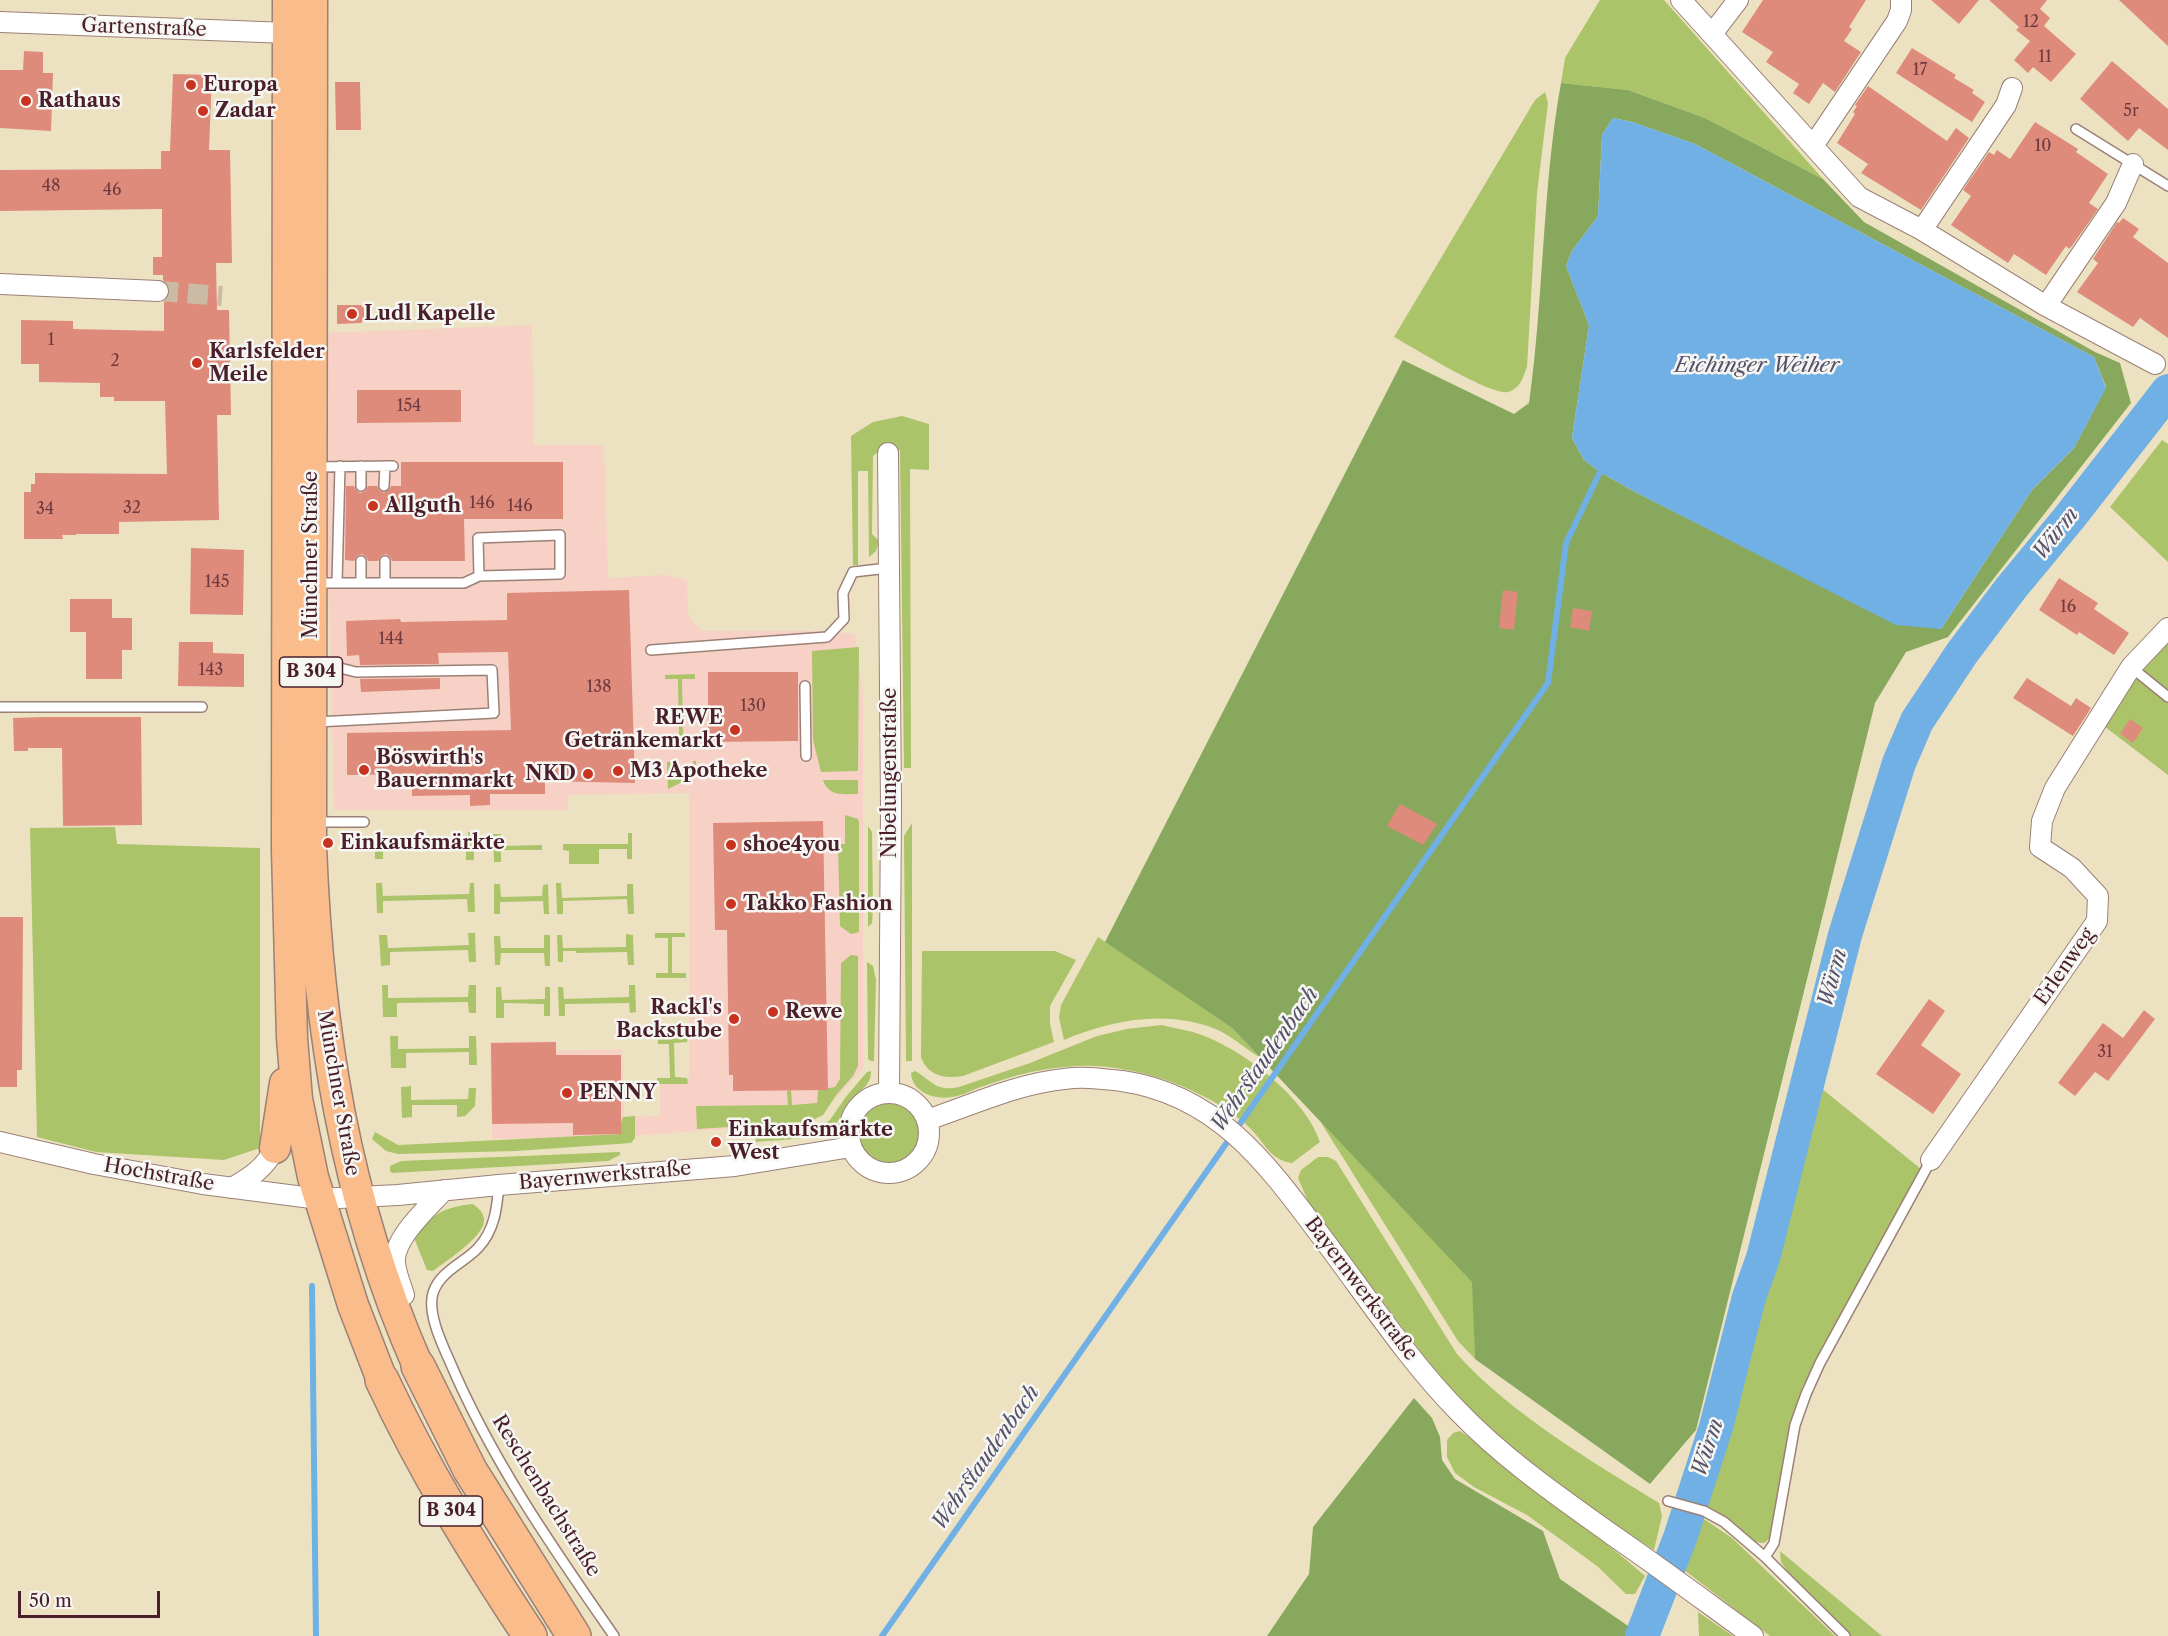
<!DOCTYPE html>
<meta charset="utf-8">
<style>
body{margin:0}
#map{position:relative;width:2168px;height:1636px;overflow:hidden;background:#ece2c2;font-family:"Libre Caslon Text",serif}
canvas{display:block}
.scale{position:absolute;left:18px;top:1591px;width:142px;height:27px;box-sizing:border-box;border:3px solid #4a1f2b;border-top:0;padding-left:8px;font-size:18px;line-height:21px;white-space:nowrap;color:#4a1f2b;-webkit-text-stroke:4px #f6f6f2;paint-order:stroke}
</style>
<div id="map">
<canvas width="2168" height="1636"></canvas>
<div class="scale">50 m</div>
</div>
<script>
const c = document.querySelector('canvas').getContext('2d');
c.lineJoin = 'round';
function fillPath(path, color) {
  c.fillStyle = color;
  c.fill(path, 'evenodd');
}
function stroke(path, color, width, dash) {
  c.strokeStyle = color;
  c.lineWidth = width;
  c.lineCap = dash ? 'butt' : 'round';
  c.setLineDash(dash || []);
  c.stroke(path);
}
function write(font, color, halo, rows, align = 'center') {
  c.font = font + ' "Libre Caslon Text",serif';
  c.lineWidth = 5;
  c.setLineDash([]);
  c.textBaseline = 'middle';
  c.strokeStyle = halo;
  c.fillStyle = color;
  for (const [text, x, y, turn = 0] of rows) {
    c.save();
    c.translate(x, y);
    c.rotate((+turn || 0) * Math.PI / 180);
    c.textAlign = isNaN(turn) ? turn : align;
    if (halo) c.strokeText(text, 0, 0);
    c.fillText(text, 0, 0);
    c.restore();
  }
}
fillPath(new Path2D(`
 M532,325L534,445H604L608,578L663,575L687,580L688,614L701,631H826L855,634L863,694V1069L812,1123L628,1136L492,1139L490,1042L556,1041L557,1051L622,1049L624,1117L660,1116V1078H689V793L568,795V810H334L330,627L321,451V333Z`), '#f7d1c6');
fillPath(new Path2D(`
 M1600,0H1664L1823,179L1705,118L1628,90L1561,83L1565,58Z
 M1545,92L1548,103L1537,193L1527,367C1523,377 1521,388 1508,392C1491,396 1414,348 1394,337L1535,100Z
 M902,416L929,424V470L910,469L911,768H904L900,450L879,451L873,456L872,534L879,541L876,551L869,557L868,471H858V565H853L851,436L873,422Z
 M2162,440L2168,444V562L2110,507Z
 M2168,643V775L2104,726L2134,680Z
 M859,647L858,771L821,772L813,740L812,651Z
 M695,674V679H682L683,735L696,736V742H667V735H679L678,679H665V675Z
 M678,761V774L693,773V761H696V775L668,789L667,762Z
 M823,780H858V794C843,794 829,797 823,780Z
 M845,815L858,819L859,822V932L851,934L840,926L838,844H845Z
 M912,823V1061H906L904,836Z
 M868,826L872,832L873,910L872,923L868,927Z
 M115,827L117,844L260,848V1148L224,1160L96,1152L37,1137L30,828Z
 M375,832H381L382,844H468V832H474V860H466V849L383,850V859H375Z
 M628,833H632V859H627V849H599V864H569V851L563,850V844H628Z
 M493,834H501V846L542,845V850H501V862H494Z
 M376,883H382L383,896L469,894L470,883H474L475,912H468L467,899L383,901V913H377Z
 M556,883H561L562,898L627,896V884H633L634,914H628L627,899L563,901V914H557Z
 M494,884H500L501,897L542,896L543,885L548,884L549,914H544L543,901L500,902V914H494Z
 M468,933H475L476,962H469L468,950L390,952V965L381,966L379,935H387L388,948L469,945Z
 M655,933H685V937H672V973H686V978H656V973H668V938H655Z
 M626,934L633,935L634,965H628L627,952L576,953V951H563V962H558L557,935H562L563,948L626,947Z
 M544,935H550V966H545L544,953H501L500,965H495L494,936H500L501,948H544Z
 M1098,937L1232,1028L1260,1058C1245,1048 1229,1034 1213,1028C1163,1010 1112,1020 1064,1040L1059,1018L1061,1005Z
 M922,951H1055L1076,960L1050,1006V1024L1054,1042L963,1076C944,1079 928,1076 921,1057Z
 M851,955L858,956V1066L853,1076L837,1094L823,1115L809,1122L697,1129L696,1106L788,1105L787,1091L791,1090L792,1105L817,1103L818,1090L835,1087L840,1079L841,963Z
 M867,962L873,966L876,980L874,1061H871L868,1059Z
 M382,985H388V998L468,997L469,985H476V1013H469L468,1002L397,1003V1017H383Z
 M629,985H635L636,1012L630,1013L629,1003L565,1004V1016H559L558,987H563L564,999L629,997Z
 M496,987H501L502,1000L545,999V987H550V1016H544V1004L504,1003V1018H496Z
 M1162,1025C1177,1029 1194,1031 1207,1037C1248,1054 1306,1099 1320,1142L1292,1163C1269,1160 1264,1141 1249,1127C1206,1088 1133,1063 1076,1066C1061,1067 1045,1069 1031,1072C1013,1076 995,1082 978,1088C970,1091 961,1096 952,1097C936,1100 912,1093 911,1073L915,1071C933,1081 935,1092 959,1087L1030,1063L1097,1036L1127,1029Z
 M390,1036H398V1049L469,1048V1036H476L477,1065H469V1052L406,1053V1068H391Z
 M688,1038L687,1042L674,1043L675,1077L687,1078L688,1084H657V1078H670L669,1044H658V1039Z
 M871,1071C872,1083 861,1090 854,1098C846,1106 843,1118 834,1125C815,1142 780,1139 756,1142L755,1133L817,1129L830,1120L845,1098L867,1072Z
 M411,1086V1100L468,1099L469,1088H476L475,1106L465,1116L457,1117V1105H412V1117L402,1118L401,1087Z
 M1821,1088L1921,1169L1802,1388L1792,1419L1770,1538L1764,1543L1754,1542L1704,1506Z
 M859 1133a30 30 0 1 1 60 0a30 30 0 1 1-60 0Z
 M635,1116V1138L631,1143L516,1151L398,1154L386,1151L372,1139L375,1132L398,1145L621,1134V1123L623,1117Z
 M1320,1121L1473,1282L1475,1359L1458,1341Z
 M620,1152V1155L608,1161L392,1173L390,1171V1166L401,1161Z
 M1318,1157H1328L1336,1161L1457,1354C1512,1415 1590,1460 1659,1503L1662,1516L1654,1550L1600,1515L1522,1457L1483,1424L1446,1385L1311,1208L1298,1178L1301,1170Z
 M473,1204C478,1208 484,1212 484,1220C485,1236 446,1261 433,1271L427,1270L414,1238C431,1214 444,1207 473,1204Z
 M1460,1431C1478,1442 1492,1459 1510,1472C1555,1506 1602,1538 1645,1576L1635,1594H1626L1597,1566L1527,1515L1474,1487L1455,1473L1447,1457V1440L1453,1433Z
 M1673,1510L1701,1517L1732,1538L1835,1636H1770L1662,1553Z
 M1780,1551L1882,1636H1849L1789,1574L1781,1562Z
 M1698,1612L1733,1636H1699Z`), '#abc369');
fillPath(new Path2D(`
 M1561,83L1628,90L1705,118L1823,179L1864,222L2095,352L2120,363L2131,403L1948,637L1906,652L1875,703L1696,1430L1650,1484L1475,1359L1472,1282L1232,1028L1105,942L1403,360L1514,414L1529,403C1544,297 1542,188 1561,83ZM1613,118L1632,122L1695,144L2094,357L2106,387L2074,448L2032,490L1941,629L1762,556L1635,492L1600,472L1584,460L1572,438L1589,325L1566,266L1572,251L1598,216L1602,135Z
 M1414,1398L1432,1418L1440,1437L1442,1460L1455,1479L1543,1531L1560,1579L1631,1628L1628,1636H1267L1309,1574L1313,1527Z`), '#88a95d');
fillPath(new Path2D(`
 M1613,118L1632,122L1695,144L2094,357L2106,388L2074,448L2032,490L1941,629L1896,625L1635,492L1600,472L1584,460L1572,438L1589,325L1566,266L1572,251L1598,216L1602,135Z`), '#70b0e4');
stroke(new Path2D(`
 M312,1286L316,1636
 M882,1636L1548,683L1566,543L1600,472L1606,467`), '#70b0e4', 6);
stroke(new Path2D(`
 M1642,1636L1680,1538L1716,1427L1749,1297L1763,1258L1845,935L1899,763L1917,721L1962,653L2011,588L2069,518L2168,391`), '#70b0e4', 34);
fillPath(new Path2D(`
 M1763,0H1866L1849,27L1852,29L1844,41L1861,52L1859,55L1835,92L1823,83L1809,104L1793,93L1799,84L1766,62L1773,52L1742,32Z
 M1931,0H1979L1959,24Z
 M1989,0H2047L2040,9L2050,18L2044,26L2076,54L2051,82L2033,67L2028,73L2014,60L2030,41L2016,30L2019,27Z
 M2119,0H2168V46Z
 M1912,48L1956,75L1954,78L1974,90L1972,93L1985,102L1972,122L1896,73Z
 M24,51L43,52V73H53L51,131L0,128V70H23Z
 M2112,61L2168,109V150L2139,128L2128,141L2080,99Z
 M173,74L212,75L209,150H230L232,263H216L217,310H229L231,415H217L219,520L119,522V534H76V535H62L63,539H24V492H31V484H35V473L167,474L165,401H114V397H100V383L39,382V364H21V320L73,321V329L164,331V302L168,297L170,291L168,285L163,280V275H153V257H162V209L0,211V170L161,169V151H170Z
 M335,82H360L361,130H336Z
 M1868,86L1947,141L1956,128L1969,138L1921,210L1861,173L1868,164L1837,143L1855,114L1853,112L1857,106L1855,105Z
 M2035,122L2078,149L2076,152L2108,174L2089,203L2098,209L2072,246L2069,249L2066,246L2046,275L2014,254L2008,263L1951,225L1971,196L1963,190L1989,152L1994,155L1997,150L2010,159Z
 M2123,218L2139,229L2133,237L2168,263V338L2140,318L2133,327L2077,292L2098,263L2093,259L2117,222L2119,223Z
 M337,305H361L366,310L367,318L361,323L337,324Z
 M357,390H461V422L357,423Z
 M401,462H563V519H464L465,561H392L390,557L386,554L381,556L378,561H368L366,557L362,554L357,556L354,561L345,560L346,486H354L356,490L360,493L365,491L368,486H377L380,491L384,493L389,490L391,486H401Z
 M191,548L244,550L243,615L190,614Z
 M2059,578L2098,603L2094,609L2129,633L2114,655L2079,632L2077,635L2039,610Z
 M629,590L635,783L545,781V794H490V805L470,806V795L412,796V774L347,775V733L511,730L508,652L438,653L439,664L360,665L359,655L347,656L346,621L400,619L401,622L507,620V593Z
 M1503,590L1518,592L1514,630L1499,628Z
 M70,599H112V618H132V650H122V679H86V632H70Z
 M1573,608L1592,611L1589,631L1570,627Z
 M179,642H213V653L244,654V687L178,686Z
 M708,672H798V741L708,742Z
 M440,678V689L361,692L360,679Z
 M2027,678L2071,706L2076,698L2091,708L2073,736L2013,698Z
 M43,717H141L142,825L63,826L62,748H28V751H14L13,718Z
 M2130,719L2143,728L2133,743L2120,734Z
 M1400,804L1437,824L1423,845L1387,826Z
 M823,821L828,1090L733,1091V1075H729L727,930H715L713,823Z
 M0,917H23L22,1070H17V1087H0Z
 M1929,999L1945,1011L1921,1045L1961,1074L1933,1114L1876,1074Z
 M2144,1010L2155,1019L2108,1081L2095,1072L2075,1096L2058,1083L2103,1023L2123,1038Z
 M556,1042V1055H621V1134L573,1135V1123L492,1124L491,1043Z`), '#df8b7b');
stroke(new Path2D(`
 M158,291L222,296`), '#ccbba4', 20, [20, 10]);
const lane = new Path2D(`
 M2076,129L2168,186
 M314,467L393,466
 M361,486V466
 M384,486L385,466
 M317,583H464L479,576L560,574V535L478,538L479,576
 M337,583L340,466
 M361,583V561
 M385,583V561
 M651,650L827,637L844,619L843,593L853,572L888,568
 M2131,667L2168,697
 M314,670L340,668L356,672L492,670L494,713L316,722
 M805,686L806,756
 M0,707H202
 M315,822H364
 M499,1185C497,1207 495,1230 478,1248C464,1263 440,1271 433,1293C427,1313 442,1344 450,1362C492,1461 553,1548 614,1636
 M1668,1501L1704,1511L1724,1522L1765,1557L1845,1636
 M1765,1557L1774,1543L1795,1425L1806,1394L1820,1363L1931,1160`);
const street = new Path2D(`
 M1681,0L1859,197L1922,230L2046,306L2155,364
 M0,22L288,33
 M1712,34L1738,0
 M1813,146L1897,21L1901,10V0
 M1922,230L2006,105L2012,88
 M0,284L158,291
 M2046,306L2116,203L2133,164
 M888,453L891,807L889,1093
 M849 1133a40 40 0 1 1 80 0a40 40 0 1 1-80 0Z
 M927,1120C972,1105 1016,1084 1064,1079C1084,1076 1103,1079 1122,1081C1218,1095 1267,1164 1321,1236C1365,1294 1407,1359 1458,1411C1504,1459 1558,1496 1611,1534C1659,1567 1706,1602 1753,1636
 M0,1142L94,1164L203,1184L319,1199L398,1195L499,1185L735,1166L851,1147
 M1931,1160L2097,921L2098,896L2072,868L2040,847L2042,821L2055,788L2131,667L2168,628
 M232,1188C251,1177 265,1168 275,1148
 M404,1295C401,1285 396,1274 395,1263C393,1238 428,1208 444,1190`);
const primary = new Path2D(`
 M288,0L287,850L292,1038L297,1099L313,1177L353,1305L382,1380
 M312,0L311,846C318,1028 344,1198 418,1366
 M275,1148L285,1083`);
const highway = new Path2D(`
 M418,1366L470,1470L574,1636
 M382,1380C424,1470 475,1553 530,1636`);
stroke(lane, '#9b8076', 12);
stroke(street, '#9b8076', 22);
stroke(primary, '#9b8076', 33);
stroke(highway, '#9b8076', 36);
stroke(lane, '#fff', 9);
stroke(street, '#fff', 20);
stroke(primary, '#f9bc8a', 30);
stroke(highway, '#f9bc8a', 33);
for (const [x, y, r, color] of [
 [191,85,6,"#c8321e"],
 [26,101,6,"#c8321e"],
 [203,111,6,"#c8321e"],
 [352,314,6,"#c8321e"],
 [197,363,6,"#c8321e"],
 [373,506,6,"#c8321e"],
 [735,730,6,"#c8321e"],
 [364,770,6,"#c8321e"],
 [618,771,6,"#c8321e"],
 [588,774,6,"#c8321e"],
 [328,843,6,"#c8321e"],
 [731,845,6,"#c8321e"],
 [731,904,6,"#c8321e"],
 [773,1012,6,"#c8321e"],
 [734,1019,6,"#c8321e"],
 [567,1093,6,"#c8321e"],
 [716,1142,6,"#c8321e"]
]) {
  const dot = new Path2D();
  dot.arc(x, y, r, 0, 2 * Math.PI);
  c.fillStyle = color;
  c.fill(dot);
  stroke(dot, '#f6f6f2', 2);
}
write('16px', '#6f3a3f', null, [
 ["12",2031,22],
 ["11",2045,57],
 ["17",1920,70],
 ["5r",2131,111],
 ["10",2043,146],
 ["48",51,186],
 ["46",112,190],
 ["1",51,340],
 ["2",115,361],
 ["154",409,406],
 ["146",482,503],
 ["146",520,506],
 ["32",132,508],
 ["34",45,509],
 ["145",217,582],
 ["16",2068,607],
 ["144",391,639],
 ["143",211,670],
 ["138",599,687],
 ["130",753,706],
 ["31",2105,1052]
]);
for (const [x, y, w] of [
 [311,672,63],
 [451,1511,63]
]) {
  const box = new Path2D();
  box.roundRect(x - w / 2, y - 15, w, 30, 4.5);
  c.fillStyle = '#f6f6f2';
  c.fill(box);
  stroke(box, '#4a1f2b', 1.5);
}
write('bold 18px', '#4a1f2b', null, [
 ["B 304",311,672],
 ["B 304",451,1511]
]);
write('20px', '#4a1f2b', '#f6f6f2', [
 ["Gartenstraße",144,28,2],
 ["Münchner Straße",311,555,-90],
 ["Nibelungenstraße",890,773,-90],
 ["Erlenweg",2065,967,-55],
 ["Münchner Straße",338,1093,80],
 ["Hochstraße",159,1175,10],
 ["Bayernwerkstraße",605,1176,-5],
 ["Bayernwerkstraße",1361,1289,53],
 ["Reschenbachstraße",546,1496,58]
]);
write('bold 20px', '#4a1f2b', '#f6f6f2', [
 ["Europa",203,85],
 ["Rathaus",38,101],
 ["Zadar",215,111],
 ["Ludl Kapelle",364,314],
 ["Karlsfelder",209,352],
 ["Meile",209,375],
 ["Allguth",385,506],
 ["REWE",723,718,"right"],
 ["Getränkemarkt",723,741,"right"],
 ["Böswirth's",376,758],
 ["Bauernmarkt",376,781],
 ["M3 Apotheke",630,771],
 ["NKD",576,774,"right"],
 ["Einkaufsmärkte",340,843],
 ["shoe4you",743,845],
 ["Takko Fashion",743,904],
 ["Rackl's",722,1008,"right"],
 ["Backstube",722,1031,"right"],
 ["Rewe",785,1012],
 ["PENNY",579,1093],
 ["Einkaufsmärkte",728,1130],
 ["West",728,1153]
], 'left');
write('italic 21px', '#57526c', '#f6f6f2', [
 ["Eichinger Weiher",1757,366],
 ["Würm",2056,534,-52],
 ["Würm",1833,978,-75],
 ["Wehrstaudenbach",1265,1060,-55],
 ["Würm",1708,1448,-72],
 ["Wehrstaudenbach",986,1458,-55]
]);
</script>
